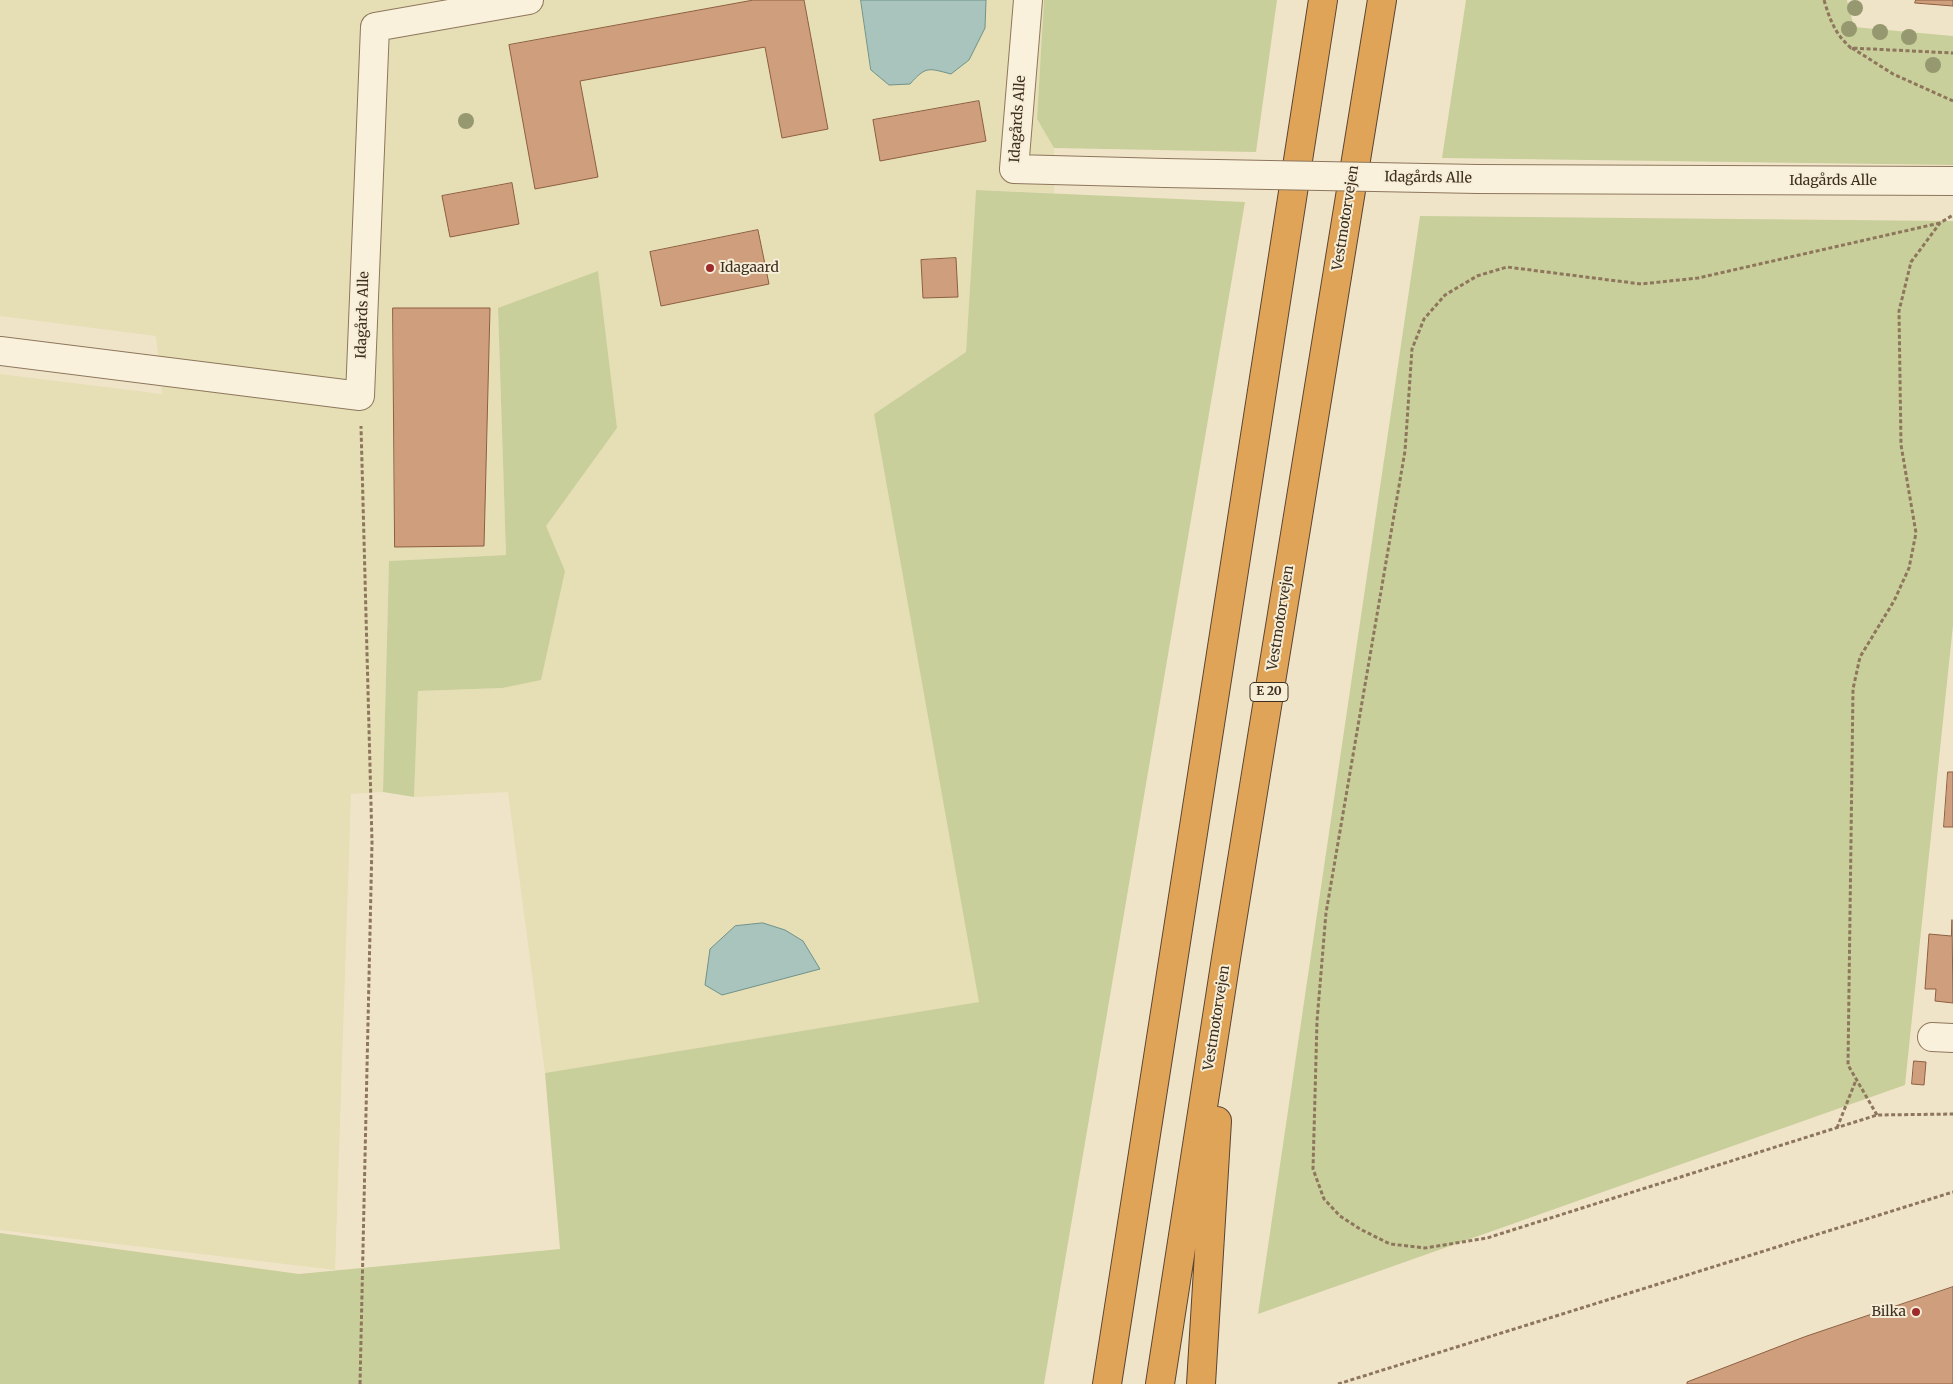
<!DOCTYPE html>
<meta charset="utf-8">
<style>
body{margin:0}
canvas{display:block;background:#f0e4c8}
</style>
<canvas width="1953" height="1384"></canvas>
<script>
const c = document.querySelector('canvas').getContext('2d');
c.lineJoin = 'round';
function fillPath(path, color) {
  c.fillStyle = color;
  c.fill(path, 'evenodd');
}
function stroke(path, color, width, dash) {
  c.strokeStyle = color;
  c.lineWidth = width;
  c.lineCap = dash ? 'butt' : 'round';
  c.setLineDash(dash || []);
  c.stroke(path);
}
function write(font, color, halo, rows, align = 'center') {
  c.font = font + ' Merriweather,serif';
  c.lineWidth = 4;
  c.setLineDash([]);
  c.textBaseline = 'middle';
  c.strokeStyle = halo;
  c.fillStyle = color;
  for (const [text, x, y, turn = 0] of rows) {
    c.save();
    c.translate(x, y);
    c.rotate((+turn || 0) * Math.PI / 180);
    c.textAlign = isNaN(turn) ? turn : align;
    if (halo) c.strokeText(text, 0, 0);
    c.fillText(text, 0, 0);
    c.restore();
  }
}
fillPath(new Path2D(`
 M0,0H1044L1037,119L1054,148V193L976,190L966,352L874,414L980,1002L545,1073L508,792L414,797L418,691L502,688L565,571L545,526L617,428L498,308L506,555L389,561L383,792L351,794L335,1270L0,1230V374L162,394L156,336L0,316Z`), '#e6deb5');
fillPath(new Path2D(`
 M1044,0H1277L1256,152L1054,148L1037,119Z
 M1466,0H1847L1854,27L1953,36V165L1442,158Z
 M976,190L1245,202L1044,1384H0V1233L299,1274L560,1249L545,1073L979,1002L874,414L966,352Z
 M1420,216L1953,221V625L1905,1085L1258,1314Z
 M598,271L617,428L546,526L565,571L541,680L502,688L418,691L414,797L383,792L389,561L506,555L498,308Z`), '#c9cf9b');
const water = new Path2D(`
 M861,0H986L985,28L969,60L951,74C928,68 926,66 910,84L889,85L871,70Z
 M763,923L785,930L803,941L820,969L722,995L705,985L710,949L735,926Z`);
fillPath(water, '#a9c4bc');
stroke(water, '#6f938a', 1);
const building = new Path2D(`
 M754,0H804L828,129L782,138L765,47L580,81L598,177L535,189L509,45Z
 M1916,0H1953V6L1915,3Z
 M979,101L986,141L880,161L873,120Z
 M512,183L519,224L450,237L442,196Z
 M758,230L769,284L661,306L650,252Z
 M956,258L958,297L923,298L921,260Z
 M393,308H490L484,546L395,547Z
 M1948,772H1953V827H1944Z
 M1952,920L1953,1003L1935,1001L1936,989H1925L1929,934L1951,936Z
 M1914,1061L1926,1062L1924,1085L1912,1084Z
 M1953,1287V1384H1687V1382L1804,1337Z`);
fillPath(building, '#cf9f7d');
stroke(building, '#8d5f41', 1);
const street = new Path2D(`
 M1028,0L1014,169L1165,173
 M1478,179L1953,181
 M0,351L360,396L375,27L529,0
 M1932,1037L1953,1038`);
const highway = new Path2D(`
 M1107,1384L1323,0
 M1160,1384L1227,952L1382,0
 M1201,1384L1217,1121`);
stroke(street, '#8d765c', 30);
stroke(highway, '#5b4430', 30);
stroke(new Path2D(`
 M1824,0C1830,20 1835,34 1851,48L1953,53
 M1852,48L1893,74L1953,101
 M1940,223L1698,278L1641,284L1507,267L1477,276L1445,295L1424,319L1412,349L1405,451L1326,913L1317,1021L1313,1169L1324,1199L1340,1216L1360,1229L1390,1244L1425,1248L1487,1238L1877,1115L1953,1114
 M1877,1115L1848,1065L1853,689L1860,657L1894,601L1909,568L1916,533L1901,445L1899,311L1911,262L1940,223L1953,215
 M1837,1128L1856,1080
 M360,1384L372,842L361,426
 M1338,1384L1953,1192`), '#8d765c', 3, [4, 2.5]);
stroke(street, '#faf1dc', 28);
stroke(highway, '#e0a458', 28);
const streetBridge = new Path2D(`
 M1165,173L1478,179`);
stroke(streetBridge, '#8d765c', 30, []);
stroke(streetBridge, '#faf1dc', 28);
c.fillStyle = '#96986f';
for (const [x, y] of [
 [1855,8],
 [1849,29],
 [1880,32],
 [1909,37],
 [1933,65],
 [466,121]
]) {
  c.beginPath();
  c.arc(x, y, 8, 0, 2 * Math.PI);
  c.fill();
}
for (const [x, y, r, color] of [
 [710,268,5,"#9e2a2b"],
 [1916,1312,5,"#9e2a2b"]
]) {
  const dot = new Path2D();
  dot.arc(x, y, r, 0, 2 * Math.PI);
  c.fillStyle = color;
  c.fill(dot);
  stroke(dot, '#f7eed8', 2);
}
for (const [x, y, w] of [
 [1269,692,38]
]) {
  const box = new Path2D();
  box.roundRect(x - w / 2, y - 9.5, w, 19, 4);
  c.fillStyle = '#f7eed8';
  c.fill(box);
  stroke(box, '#3d2e20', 1);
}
write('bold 12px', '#3d2e20', null, [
 ["E 20",1269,692]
]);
write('14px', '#3d2e20', '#f7eed8', [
 ["Idagårds Alle",1018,119,-86],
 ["Idagårds Alle",1428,178,1],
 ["Idagårds Alle",1833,181],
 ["Vestmotorvejen",1346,218,-81],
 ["Idagårds Alle",363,315,-88],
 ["Vestmotorvejen",1281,618,-81],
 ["Vestmotorvejen",1217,1018,-81]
]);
write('14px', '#3d2e20', '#f7eed8', [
 ["Idagaard",720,268],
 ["Bilka",1906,1312,"right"]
], 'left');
</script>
